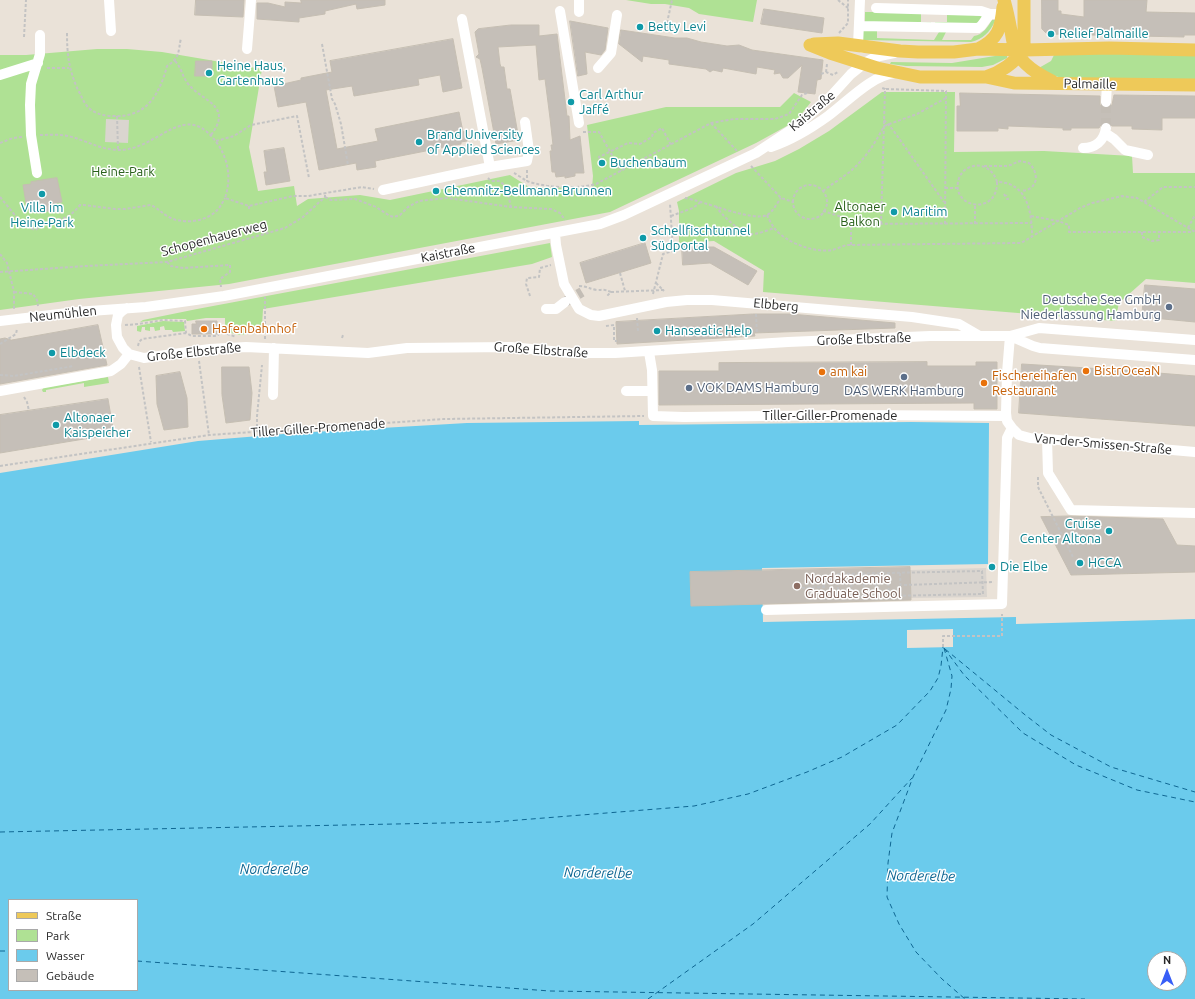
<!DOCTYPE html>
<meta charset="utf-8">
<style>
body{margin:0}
#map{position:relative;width:1195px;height:999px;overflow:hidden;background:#eae2d8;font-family:Ubuntu,sans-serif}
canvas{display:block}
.legend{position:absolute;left:8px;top:899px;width:130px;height:92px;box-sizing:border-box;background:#fff;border:1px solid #a9a9a9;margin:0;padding:5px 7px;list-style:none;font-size:12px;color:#272727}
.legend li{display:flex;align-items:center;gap:8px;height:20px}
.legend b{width:20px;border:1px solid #a9a9a9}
.north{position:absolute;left:1147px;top:951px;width:40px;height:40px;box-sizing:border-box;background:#fff;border:1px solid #a9a9a9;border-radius:50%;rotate:0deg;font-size:11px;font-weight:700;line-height:16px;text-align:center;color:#272727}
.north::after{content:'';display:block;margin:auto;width:14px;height:18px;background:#385ef7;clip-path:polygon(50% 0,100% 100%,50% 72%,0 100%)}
</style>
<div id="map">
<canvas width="1195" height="999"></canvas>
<ul class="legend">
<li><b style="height:5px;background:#eec959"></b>Straße</li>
<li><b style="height:11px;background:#afe194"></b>Park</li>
<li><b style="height:11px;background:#6bcbec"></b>Wasser</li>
<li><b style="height:11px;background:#c5bfb8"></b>Gebäude</li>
</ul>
<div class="north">N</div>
</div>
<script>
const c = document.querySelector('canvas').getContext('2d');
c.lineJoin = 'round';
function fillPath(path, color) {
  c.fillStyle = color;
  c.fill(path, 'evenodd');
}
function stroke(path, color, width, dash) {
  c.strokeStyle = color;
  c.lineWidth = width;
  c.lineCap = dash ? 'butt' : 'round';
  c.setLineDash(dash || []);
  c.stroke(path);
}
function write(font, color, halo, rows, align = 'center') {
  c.font = font + ' Ubuntu,sans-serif';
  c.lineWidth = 3;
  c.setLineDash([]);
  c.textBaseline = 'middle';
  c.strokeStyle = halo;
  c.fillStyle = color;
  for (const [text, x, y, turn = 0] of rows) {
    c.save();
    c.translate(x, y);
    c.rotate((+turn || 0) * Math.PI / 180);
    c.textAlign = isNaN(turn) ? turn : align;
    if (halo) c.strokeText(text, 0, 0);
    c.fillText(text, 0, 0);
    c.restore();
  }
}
fillPath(new Path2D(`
 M626,0H757L753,22L699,14L689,8L665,4H651Z
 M865,12H921V22H931V23L865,22Z
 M947,12L982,16L978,24L935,23V22H947Z
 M992,20H995V21C990,32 983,39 971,42L862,40L863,31H877V38L934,40L939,32H946L942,40H971L974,36C983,35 988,26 992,20Z
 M97,49H127L162,52L262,69L249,147L258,191L294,186L297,206L308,199L360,195L390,200L510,175L529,187L592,188L593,176L587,125L666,107H780L794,93L811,102L796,121L756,143L610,212L229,284L79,299L0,310V55H26Z
 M1103,53L1195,55V80L1063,78L1050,75L1037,69L1051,61L1054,55Z
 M1001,55L1007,56V58L993,65L982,67L906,66L890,64L891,62L952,63Z
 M882,92H955L954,152L1044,151L1132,156L1133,173H1195V283L1146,279L1119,303L1115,321L763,292L764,271L714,241L679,243V211L677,202L736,173L775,161L799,149L829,131Z
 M550,243L552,257L532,264L263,309L262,326L260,328L251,329L248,334L238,335L225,331V318H206L187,321L186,319H163L140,322L143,320L197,309Z
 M163,321L184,322L185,331L173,332L172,330H165L164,326L160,327V330L155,331L154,327H150V331L145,330V327H142L141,332L137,331V326Z
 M108,377L109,383L84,387V383L46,390V392H43L42,390L44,387Z`), '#afe194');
fillPath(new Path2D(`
 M106,119L129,120L128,143L105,142Z
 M986,568L987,597L911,598L910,570Z`), '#dad5cf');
fillPath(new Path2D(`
 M639,421V425L911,422L989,423L988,564L762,568L763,622L1016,617V624L1195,619V999H0V473L198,441L296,433L467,423ZM9,900H137V990H9ZM1155,959H1179V983H1155Z`), '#6bcbec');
fillPath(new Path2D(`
 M953,629V647L907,648V630Z`), '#eae2d8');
stroke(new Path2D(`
 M944,648L952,676L951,689L946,710L913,777L892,833L888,863L887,897L899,924L916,952L942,979L965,999
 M944,648L964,675L1023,733L1076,765L1137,790L1195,802
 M945,649L1024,714L1051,735L1111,767L1195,792
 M0,832L494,822L694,806L748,794L807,772L842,757L897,725L930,691L938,678L941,666L943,647
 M0,951H9
 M137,961L550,991L1085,999
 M648,999L753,924L870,824L912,778`), '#0f6793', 1, [5, 4]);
const building = new Path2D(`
 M196,0H244L243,17L195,15Z
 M301,0H385V5L357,9L356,4L325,11V14L299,18V22L257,19V3H268L285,7V2L301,3Z
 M1042,0H1058V11H1061V14L1084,17V0H1147L1146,12L1195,13V35H1184V37L1047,34L1042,29Z
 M764,9L824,18L822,33L761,24Z
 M570,21L608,28L605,50L601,55L585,52L587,74L578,76Z
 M511,25H539V36L557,34L567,116H569L570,140L580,136L584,173H575V176L565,178V176L556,177L555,172H552L550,151H552L551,145H553L550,118L545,79L539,80L536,45L498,47L500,64L501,67H504L507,89H510L519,140L496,144L482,68L480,59L476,57L479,54L475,32L478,29Z
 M621,30L675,38H687L701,42L727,46L739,45L752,50L823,60L821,79L817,80L815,94L798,92L802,65L788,78H783L780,73L774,74L775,70L757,67L756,74L723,68L722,72L713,70L710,72L706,69L669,64V60L643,56L642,62L619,44Z
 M453,39L462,88L443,92L440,75L418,79L419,85L354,96L352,86L326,90L337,149L378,141L375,129L459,112L463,132L465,131L467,141L461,142V144L375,161L376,167L357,170L356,163L319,170L306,102L278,107L274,86L301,80V78L332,72L330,61Z
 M196,61H212V76H195Z
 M960,93L1100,96V105L1106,108L1112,105L1114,95L1195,96V118H1162V130L1132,129V126H1112L1107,122L1102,123L1099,128H1071V130H1063V128L1008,126V129L998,128V131H957V106H960Z
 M284,148L290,181L266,185L264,172H267L264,151Z
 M57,178L62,202L52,204L53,210L38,213L36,207L27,209L23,185L31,184V182Z
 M645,243L651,263L586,283L580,263Z
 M682,247H714L757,271L748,285L710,263L683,265Z
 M1145,285L1195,289V322L1142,317Z
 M753,314H790L895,323V328L754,333L755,336L617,344L616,322Z
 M196,321H217V334H192V324H196Z
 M98,325L107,365L0,384V339L5,338L11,340Z
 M927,362V366H976V362H997V409H974V403L659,405V371H719V363Z
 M1022,364L1121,370L1195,376V426L1019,413Z
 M222,367H249L252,393L250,420L226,423L222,395Z
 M180,372L187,398L188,427L164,430L157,404L156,376Z
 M108,399L114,434L0,453V415Z
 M1070,516L1163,519L1177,545L1195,546V572L1071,575L1041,517Z
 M910,567L911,600L691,606L690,572Z`);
fillPath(building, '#c5bfb8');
stroke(building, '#c5beb2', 1);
stroke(new Path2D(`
 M1106,128V102
 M565,302L582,292`), '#c3bdb5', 10, [10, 5]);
stroke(new Path2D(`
 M838,0L848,8
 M667,23L672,0
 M67,33C67,55 69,70 78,90C81,95 83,101 87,106C93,113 103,116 112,116C146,118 159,96 167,66C180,58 178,52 181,38
 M839,33L848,23V0
 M24,37L26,0
 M322,44L332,99L335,104L341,124L348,165
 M175,61C182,68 182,77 189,85C204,102 233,106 211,135
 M47,68H69
 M826,72L827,64
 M821,74L826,72L833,75L838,72
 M886,89L946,91L945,224
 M117,116L118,149
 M884,120L893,130L944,202
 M711,123L737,151
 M884,126L917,114L946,98
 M583,132H599L621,171
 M40,135C49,135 59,134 68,136C86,140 100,150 120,150C160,149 186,96 219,146C229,162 231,180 225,198L249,206L293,196H308L362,187L374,189
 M216,141L234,136L251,125L297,116L309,178
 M0,143L13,138L22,137
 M602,163L599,157L628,143L640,144L652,137L653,133L662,128L671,145
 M751,166L781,198L793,202
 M984,166H1008L1020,161L1029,163C1040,174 1038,190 1021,191
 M527,170V181
 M514,173C518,175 523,179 527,181C545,188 578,189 596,184L711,123L734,119H775L789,114L802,95L807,93
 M488,178L491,181H499L506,186L511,207
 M997,182C994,170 981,161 968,168C963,170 959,176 958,182C953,209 998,215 997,182C1027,182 1032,212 1032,236
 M793 202a17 17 0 1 1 34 0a17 17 0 1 1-34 0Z
 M945,188H958
 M823,191C833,183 846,176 855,167C867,156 877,140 884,126
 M1004,194L1007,199H1008L1006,195
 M0,197L23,225L35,230C39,228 41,225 45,223C64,216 65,223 80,205H84L115,209H125L151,205C157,208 161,212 167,216C180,224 201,223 214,213C219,209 222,204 225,198
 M325,197L331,200L355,199L376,207L390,216L394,217L400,215L408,207L419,201L447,198L511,207L551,209L560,213L565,220
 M685,198C704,201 752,222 767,215C773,212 777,203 781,198
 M1144,202L1163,187H1195
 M249,206V210
 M716,206C720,214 741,233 750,234C755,235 769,230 774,228
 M823,211L839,216L851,224L1032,223
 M767,215C769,220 772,225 775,229C787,243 814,253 832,250C837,249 842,246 847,245L1021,243L1080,208L1092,203L1122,196L1137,198L1195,232
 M671,216L693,208L702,201
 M1031,216L1058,221L1069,225V232H1192
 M881,224L885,89L882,88
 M975,224V205
 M1188,228L1195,215
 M1142,232V237L1152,241L1159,240V232
 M851,245V224
 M0,254L7,263L14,292V309
 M167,262L171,266L183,268L230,265V272L220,279L221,287
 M0,272L86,266L167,262L285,228L303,217L325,197V193
 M620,273L625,291
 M656,283L664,291
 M579,286C586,286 590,289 597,290C603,290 604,289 611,292L606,297
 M14,292L33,294L37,300L38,306
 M611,292L664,290
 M653,294L663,254L673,251L670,204
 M530,296L526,284L527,278L539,277L540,268L551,265
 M756,314L757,334
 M637,318L638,331
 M125,325L139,324L163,320L185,321L186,333L192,336H216L221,333H225L236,337
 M606,326L614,325V341H617
 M342,338L343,335
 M265,339V297
 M0,344L16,334L17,329
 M138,346L139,342L142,339L186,333
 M199,361L209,435
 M139,367L151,442
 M0,375L14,376L74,366
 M24,397L27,402L29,411
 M257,432V416L262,365
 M0,466L209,435L444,419L644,416
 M1038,477V487L1073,557
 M982,571L983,594L838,597V574Z
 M888,573L889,596
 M900,573L901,596
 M851,574L852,597
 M864,574V597
 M876,574V596
 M904,585L994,582
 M802,588L823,587
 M838,594H824V579H838
 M943,647V636H1002V614`), '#c3c3c3', 2, [3, 2]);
stroke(new Path2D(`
 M109,0L111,31
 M860,0L858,46L863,48
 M876,8L981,11L990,14
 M560,11L579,123
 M579,12V0
 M859,26L978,28L981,26L990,14H1002
 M247,49L251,0
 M598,68L611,53L617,15
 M0,75L38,63
 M1106,102L1107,84
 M1105,133L1114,139L1125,150L1148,155
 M771,147C792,140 810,129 828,116C847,102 872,75 895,73
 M1083,148C1095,148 1104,141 1106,128
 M490,167L527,161L529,151L525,122
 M37,173L31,135L30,105L31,84L40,54V35
 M383,190L490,167L462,19
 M555,233L556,245L564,284L579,309L591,315L599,316L666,302L687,300H712L912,317L959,324L978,335
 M127,308L122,311L118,315L116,325L117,337L123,348L129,354L144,358L210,349L246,347L368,353L407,348L511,347L571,353H615L788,342L930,336H1010L1039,328L1195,340
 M546,309H556L565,302
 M0,321L76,312L146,307L224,296L600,224L624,215L756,153L797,126L831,96L851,74L866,62L875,57L894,53
 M1010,336L1007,373L1006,413L1007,421L1012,428L1019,435L1030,438L1047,439L1195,452
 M1010,336L1033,346L1040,348L1195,360
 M649,352L652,370L653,416L684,417L855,415L1006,416
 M0,391L111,371L121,364L129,354
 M626,391H652
 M273,395L274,348
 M1047,439L1048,473L1071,510L1195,513
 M766,610L1002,604L1007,438L1012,428`), '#fff', 10);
stroke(new Path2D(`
 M1004,0C1007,10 1009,20 1011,31C1012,37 1013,44 1015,49C1022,65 1038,74 1052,81
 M1024,0V50
 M814,44L838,43L900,51L918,52H954L978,49L1024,50L1109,48L1195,50
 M810,45L830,53L877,68L920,77H986L1014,83L1195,85
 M978,49C998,39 1001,29 1003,7
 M986,77C1001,72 1014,63 1024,50`), '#eec959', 13);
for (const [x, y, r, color] of [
 [640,27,4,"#0f9aa8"],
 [1051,34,4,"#0f9aa8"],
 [209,73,4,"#0f9aa8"],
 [571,102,4,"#0f9aa8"],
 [419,142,4,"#0f9aa8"],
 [602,163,4,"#0f9aa8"],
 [436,191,4,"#0f9aa8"],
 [42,194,4,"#0f9aa8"],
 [894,212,4,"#0f9aa8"],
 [643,238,4,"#0f9aa8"],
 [1169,307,4,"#5c6f8a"],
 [204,329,4,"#e8710a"],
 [657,331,4,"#0f9aa8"],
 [52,353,4,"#0f9aa8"],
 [1086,371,4,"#e8710a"],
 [822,372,4,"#e8710a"],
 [904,377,4,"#5c6f8a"],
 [984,383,4,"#e8710a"],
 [689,388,4,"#5c6f8a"],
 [56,425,4,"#0f9aa8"],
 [1109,531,4,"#0f9aa8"],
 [1080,563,4,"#0f9aa8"],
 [992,567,4,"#0f9aa8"],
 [797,586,4,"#8d6e63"]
]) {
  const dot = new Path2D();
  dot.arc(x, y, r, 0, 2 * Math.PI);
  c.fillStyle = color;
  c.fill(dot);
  stroke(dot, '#fff', 1.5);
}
write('13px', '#0d838f', '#fff', [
 ["Betty Levi",648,27],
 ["Relief Palmaille",1059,34],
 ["Heine Haus,",217,66],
 ["Gartenhaus",217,81],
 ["Carl Arthur",579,95],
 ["Jaffé",579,110],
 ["Brand University",427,135],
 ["of Applied Sciences",427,150],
 ["Buchenbaum",610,163],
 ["Chemnitz-Bellmann-Brunnen",444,191],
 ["Villa im",42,208,"center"],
 ["Heine-Park",42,223,"center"],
 ["Maritim",902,212],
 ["Schellfischtunnel",651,231],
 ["Südportal",651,246],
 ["Hanseatic Help",665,331],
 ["Elbdeck",60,353],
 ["Altonaer",64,418],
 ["Kaispeicher",64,433],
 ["Cruise",1101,524,"right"],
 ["Center Altona",1101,539,"right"],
 ["HCCA",1088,563],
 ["Die Elbe",1000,567]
], 'left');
write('13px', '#272727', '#fff', [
 ["Palmaille",1090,84,1],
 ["Kaistraße",812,111,-40],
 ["Schopenhauerweg",214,238,-15],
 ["Kaistraße",448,253,-11],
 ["Elbberg",776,305,5],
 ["Neumühlen",63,314,-6],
 ["Große Elbstraße",864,339,-2],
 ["Große Elbstraße",541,350,4],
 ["Große Elbstraße",194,352,-6],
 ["Tiller-Giller-Promenade",830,416],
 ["Tiller-Giller-Promenade",318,428,-4],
 ["Van-der-Smissen-Straße",1103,444,5]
]);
write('13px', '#29611a', '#fff', [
 ["Heine-Park",123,172],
 ["Altonaer",860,207],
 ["Balkon",860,222]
]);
write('13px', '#4e5e75', '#fff', [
 ["Deutsche See GmbH",1161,300],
 ["Niederlassung Hamburg",1161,315],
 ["VOK DAMS Hamburg",697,388,"left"],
 ["DAS WERK Hamburg",904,391,"center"]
], 'right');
write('13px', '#c56008', '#fff', [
 ["Hafenbahnhof",212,329],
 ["BistrOceaN",1094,371],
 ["am kai",830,372],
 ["Fischereihafen",992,376],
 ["Restaurant",992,391]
], 'left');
write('13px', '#785e54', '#fff', [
 ["Nordakademie",805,579],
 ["Graduate School",805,594]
], 'left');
write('italic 14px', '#0f6793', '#fff', [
 ["Norderelbe",274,869],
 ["Norderelbe",598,873,1],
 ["Norderelbe",921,876,1]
]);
</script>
